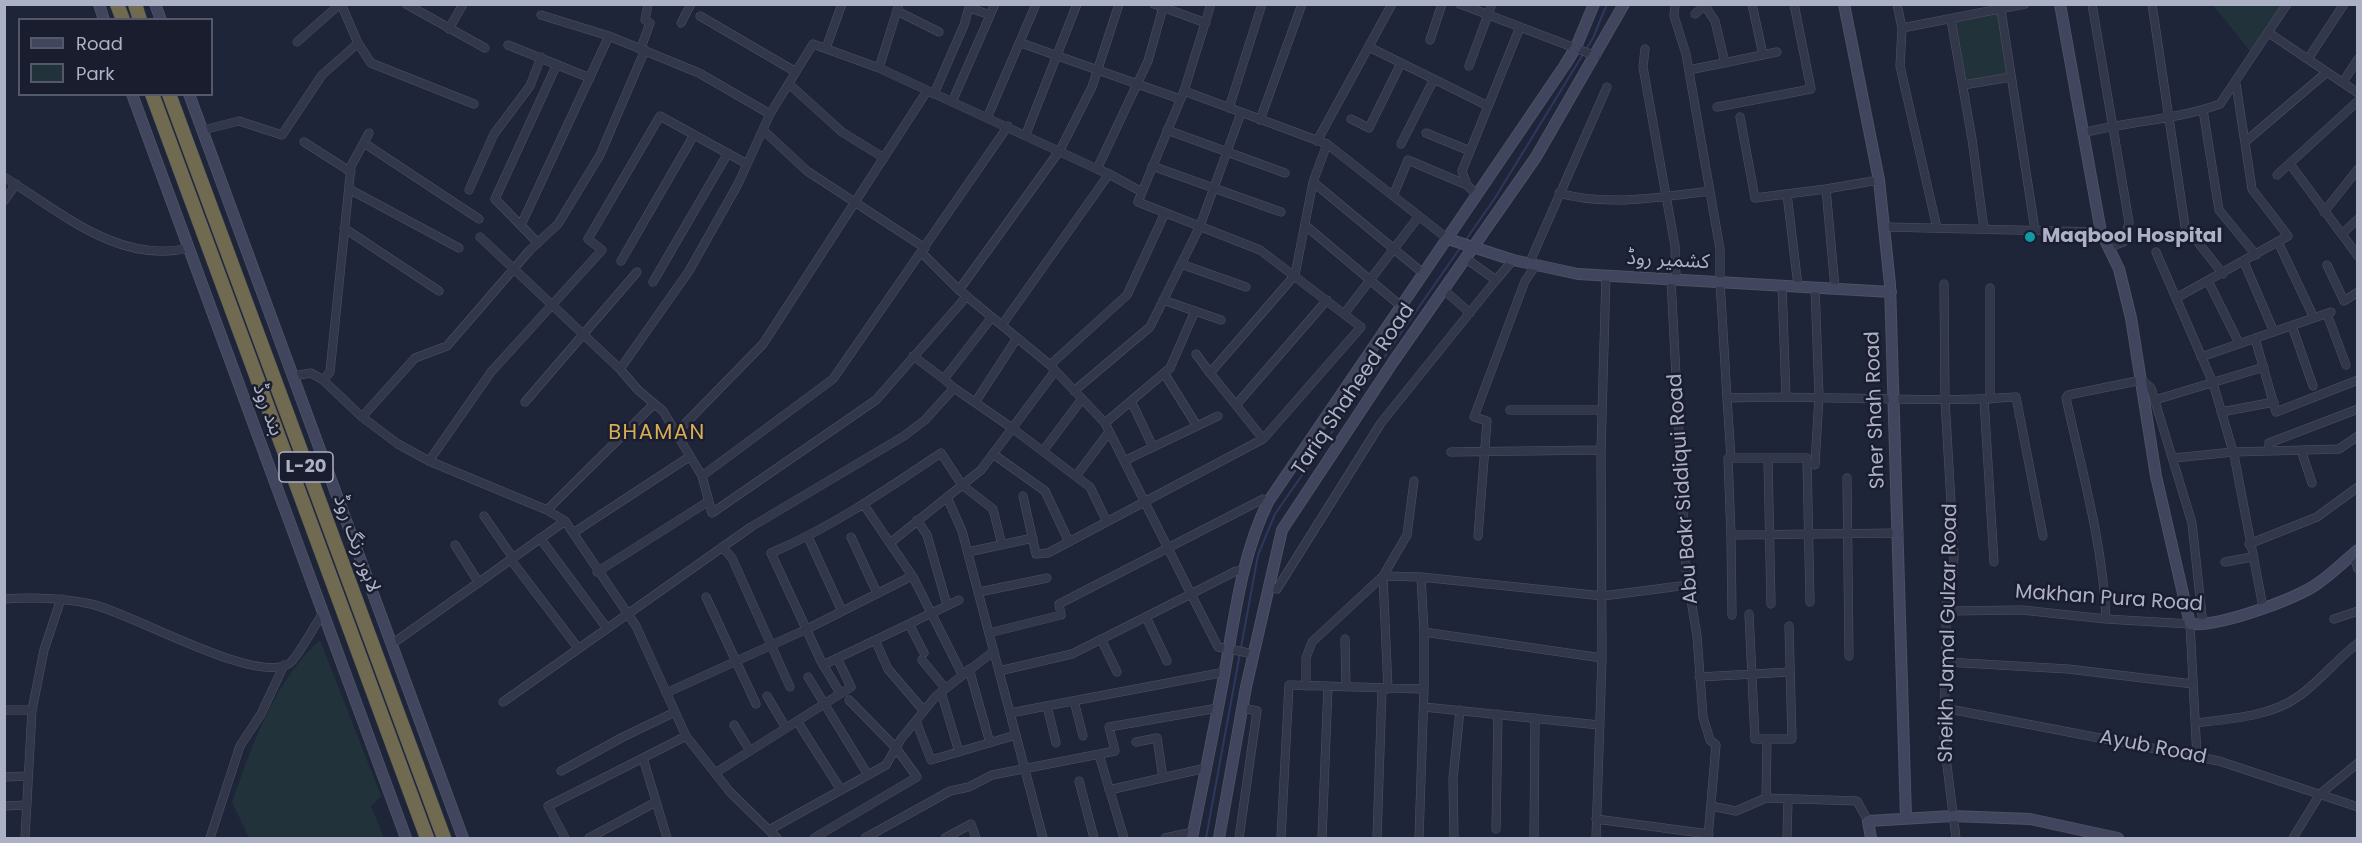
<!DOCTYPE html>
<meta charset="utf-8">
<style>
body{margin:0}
#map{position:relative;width:2362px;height:843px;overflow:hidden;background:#1f2539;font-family:Poppins,sans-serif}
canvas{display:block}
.frame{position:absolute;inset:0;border:6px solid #adb1c6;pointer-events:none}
.legend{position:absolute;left:18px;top:18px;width:195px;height:78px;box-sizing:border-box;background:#191d2e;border:2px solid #54586b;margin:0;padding:8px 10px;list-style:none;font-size:18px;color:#adb1c6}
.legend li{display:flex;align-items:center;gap:12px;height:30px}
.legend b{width:30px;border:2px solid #54586b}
</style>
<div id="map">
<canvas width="2362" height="843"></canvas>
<div class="frame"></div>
<ul class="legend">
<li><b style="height:8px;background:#41455d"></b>Road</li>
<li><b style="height:16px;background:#21323a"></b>Park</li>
</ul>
</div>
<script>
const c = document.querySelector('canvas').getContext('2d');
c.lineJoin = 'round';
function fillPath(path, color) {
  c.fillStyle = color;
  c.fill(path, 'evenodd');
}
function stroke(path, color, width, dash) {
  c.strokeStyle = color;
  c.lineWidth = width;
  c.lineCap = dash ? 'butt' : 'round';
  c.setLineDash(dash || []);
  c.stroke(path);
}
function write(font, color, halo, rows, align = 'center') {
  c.font = font + ' Poppins,"Noto Sans Arabic",sans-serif';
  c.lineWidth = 5;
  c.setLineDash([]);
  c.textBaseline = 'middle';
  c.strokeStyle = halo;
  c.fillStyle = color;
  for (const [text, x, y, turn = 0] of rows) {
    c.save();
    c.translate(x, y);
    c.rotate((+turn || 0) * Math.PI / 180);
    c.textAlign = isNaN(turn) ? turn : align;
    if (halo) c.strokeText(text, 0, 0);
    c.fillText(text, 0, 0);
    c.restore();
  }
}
fillPath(new Path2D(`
 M2213,5H2287L2254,56Z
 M2001,10L2011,77L1963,85L1951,20Z
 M320,640L381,796L371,806L384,838H249L232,802C252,746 274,681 320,640Z`), '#21323a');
stroke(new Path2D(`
 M1465,241L1495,198L1593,38L1607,4
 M1206,838L1258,555L1275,514L1460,248`), '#2f375d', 2);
const street = new Path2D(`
 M341,4L358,43L371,63L474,104
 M406,4L485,48
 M1154,4L1206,23
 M1211,4L1184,91L1327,144L1448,239
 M1460,4L1596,56
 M1675,4L1674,16L1686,54L1720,249V281L1727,398
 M1752,4L1763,55
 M1897,4L1902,28L1900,66L1937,228
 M2092,4L2129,222L2124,242L2109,247
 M2152,4L2185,226L2223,274
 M1705,6L1715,21L1725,63
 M970,8L990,15
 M2001,10L2035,230
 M897,11L939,32
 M1695,14L1706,4
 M541,15L609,36
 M700,16L796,72
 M1951,20L1972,139L1984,229
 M681,23L691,4
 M1902,28L2025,4
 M449,29L463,4
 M2269,33L2358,93
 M1430,40L1442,4
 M297,42L340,4
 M1021,43L1180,99
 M508,45L590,78
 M1369,47L1488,106
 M641,48L650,23L645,20L648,4
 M826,48L842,4
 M1645,49L1643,67L1675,246L1676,279
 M2308,59L2344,4
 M1469,66L1492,4
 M879,68L899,4
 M1689,70L1777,52
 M2343,82L2358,59
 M789,84L842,132L884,158
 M1963,85L2011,77
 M934,94L964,25L970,4
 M952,102L995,4
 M1717,107L1811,89L1794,4
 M1229,108L1262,4
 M2203,110L2219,210L2256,255
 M1740,117L1755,198L1826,189
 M987,118L1036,4
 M1351,119L1369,128L1401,63
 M1260,120L1302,4
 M203,130L239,121L282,135L322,75L358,43
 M763,130L807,171L925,248
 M1167,130L1285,173
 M369,133L351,166L330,372L323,380L362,417L398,444L429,461L547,510L565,521L636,626L686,736L730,792L777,838
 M1426,133L1470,151
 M2083,133C2128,121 2177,120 2220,104L2287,4
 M1026,134L1077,4
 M1317,141L1392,4
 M304,142L351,172
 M2245,142L2327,72
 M364,143L479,219
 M1327,144L1313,182L1295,275L1210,373L1236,405L1327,300
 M1401,144L1434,79
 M2290,164L2358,256
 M1152,166L1281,212
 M1109,174L1097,169L1148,61L1164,4
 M2277,175L2358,101
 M4,177C59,211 119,265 189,248
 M1313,182L1424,274
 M349,189L459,248
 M469,190L494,134L530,86L541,57
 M1559,193C1607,207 1661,197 1710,191
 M1787,194L1798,286
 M1477,195L1467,185L1462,171L1520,27
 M1393,196L1408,160L1467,185
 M4,201L16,184
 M2324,212L2358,169
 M521,225L609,36L699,73L770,114
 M1305,225L1402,307
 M1885,227L2101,232
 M344,228L439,291
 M2342,234L2358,219
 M480,237L620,369
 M2278,242L2314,318
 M538,243L495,199L557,64
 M921,252L959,290L1050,365L1105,423L1191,594L1072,654L999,671
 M2156,252L2213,383L2234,455L2263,607
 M1465,258L1496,280L1513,260
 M621,261L694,135
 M2244,262L2274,332
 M1181,264L1246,287
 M1529,264L1607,87
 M2327,265L2344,301L2358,292
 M1671,279L1686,570L1697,636L1703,717L1710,740L1716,745L1708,838
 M2208,281L2239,343
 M653,282L728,153
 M1944,284L1945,400L1954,554L1953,576H1947L1944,741L1956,838
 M1782,285L1786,396
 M1835,288L1826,189L1879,180
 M959,290L1060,150L1092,87L1119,4
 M1444,290L1470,313
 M967,296L876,400L712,513L702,476L663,411L638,390L620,369L689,271L738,184L770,114L813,44L879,68L1097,169
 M2176,298L2288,236L2252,189L2236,84
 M1163,300L1221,320
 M1344,314L1419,216
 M2327,314L2346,365
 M1002,325L1109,174L1142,192L1184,91
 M2292,326L2313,386
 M2255,338L2276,412L2358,380
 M1196,354L1210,373
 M913,356L944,379
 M2201,357L2331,312
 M1050,365L1127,295L1165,213
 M1164,373L1197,426
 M293,376L311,373L323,380
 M954,388L1012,428L1090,487L1107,522
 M1074,391L1150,327L1200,226L1241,113
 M1984,399L1994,562
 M1990,399V288
 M2155,400L2264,367
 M976,401L1017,338
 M1131,401L1153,447
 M525,402L637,272
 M1236,405L1263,439
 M1510,410H1601
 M2221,412L2274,402
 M362,417L415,358L447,346L530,250L558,224L600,155L645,50
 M1105,423L1170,368L1195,311
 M675,434L763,344L927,91
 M2301,450L2312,483
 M1043,451L1082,399
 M2269,451V443L2358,409
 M1451,452L1601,450
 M993,454L1045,491L1069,542
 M1731,458L1727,398C1823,394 1919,404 2016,397L2043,536
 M1768,458L1771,604
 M2174,458L2233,452L2339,449L2358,436
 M429,461L491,372L602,250L588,239L660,116L747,164
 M1124,461L1218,416
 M1815,465L1819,396L1815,287
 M702,476L833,379L1008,126
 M1076,476L1109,432
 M1847,478L1849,656
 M1023,496L1036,554L1048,553L1263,439L1361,327L1260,250L1138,202L1142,192
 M947,497L962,531L1043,838
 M864,505L913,577L962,674
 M547,510L654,404
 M484,516L513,558
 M917,520L927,535L947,605
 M573,533L689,457
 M1731,535L1728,458H1807L1810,602
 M1478,536L1487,421L1474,417L1525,281L1536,265
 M808,537L842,611
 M851,537L877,593
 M540,538L606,627
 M890,543L981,470L1055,371
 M2249,544L2317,517L2358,487
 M455,545L479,583
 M722,547L732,558L790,687
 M968,552L1033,538
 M2353,554L2358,569
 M511,560L578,648
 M2225,562L2252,557
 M1243,571H1236L1191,594L1218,647L1254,654
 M597,572L709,501
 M1421,577L1424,632L1602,658
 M1268,586L1277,589L1381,423L1496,280
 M979,592L1047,578
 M706,597L756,704
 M4,599C33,597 63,598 91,604C130,612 259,687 290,663C300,654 314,626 323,613
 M1947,611L2022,610L2106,619L2190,624L2197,757
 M1749,614L1755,739H1792L1789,626
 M1732,615L1731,535L1899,533
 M1146,617L1167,661
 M2106,619C2103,544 2082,471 2066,398L2068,395L2142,380L2151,388L2192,523L2203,625
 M2334,619L2358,611
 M909,624L924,653
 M989,633L1061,615L1059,604L1263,499L1268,502
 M1101,639L1117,672
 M1345,639L1346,687
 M875,640L888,669L924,711
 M392,644L565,521
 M922,660L945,688
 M1946,662L2068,669L2193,684
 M823,665L959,600
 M969,669L990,743
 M808,677L868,775
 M1699,677L1790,672
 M1306,686V658L1312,642L1383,576L1407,535L1414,481
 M1388,689L1383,576L1421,577L1603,596L1688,585
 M941,692L959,752
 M666,693L807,629L912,576
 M840,693L821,661L771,553C832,527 886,490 941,453L962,485L993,509L1002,545
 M767,696L786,728
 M1074,701L1083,736
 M503,702L751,527L904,436L925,420L954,388L944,379L992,317
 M1047,706L1056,743
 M1424,707L1599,725
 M1944,708L2219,761L2358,807
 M4,710H32
 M1010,713L1225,672
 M797,721L841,790
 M916,721L931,760L1016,735
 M2195,723C2229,719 2270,717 2299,696C2320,681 2337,659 2358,643
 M734,725L750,751
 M1767,739L1766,798L1857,801L1868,821
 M1136,742L1157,738L1163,778
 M1099,755L1124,838
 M561,771L623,737L675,712
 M715,773L851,687L837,658
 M4,777L28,776
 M1079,781L1094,838
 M1109,790L1206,768
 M4,806L27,805
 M1711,806L1736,811L1766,798
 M1596,819L1709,834
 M1496,829L1498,714
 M769,830L886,765L901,739L936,696L994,651
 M25,838L32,710L44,650L61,599
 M210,838L240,746L261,714L284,665
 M565,838L548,806L643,758
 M589,838L656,802
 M667,838L643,758L686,736
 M814,838L917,777L896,748L849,700
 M865,838L950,791L969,787L992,775L1115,751L1109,727L1218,708
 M945,838L971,824L976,838
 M1165,838L1193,832
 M1239,838L1257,711L1243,708
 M1281,838L1289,685L1424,689V632
 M1322,838L1328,686
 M1377,838L1382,689
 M1419,838L1424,689
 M1454,838L1453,779L1460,710
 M1534,838L1535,718
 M1596,838L1602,658L1601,450L1606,276
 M1787,838L1788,800
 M2293,838L2320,794L2358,763`);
const secondary = new Path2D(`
 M99,4L104,20
 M155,4L161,20
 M1844,4L1879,180L1890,284L1906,818
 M2060,4L2101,232L2119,269L2131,318L2156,476L2190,624C2219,627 2289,601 2314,586C2330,576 2343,562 2358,550
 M132,94L406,838
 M189,94L463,838
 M1448,239L1513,260L1578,274L1891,292
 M1192,838C1203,784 1214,730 1224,676C1235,616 1241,557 1268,502L1565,65L1576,47L1594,4
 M1219,838L1246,687L1282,530L1393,362L1536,157L1624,4
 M1871,838L1868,821L1952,816L2030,819L2118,838`);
const highway = new Path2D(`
 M117,4L123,20
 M135,4L140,20
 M152,94L427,838
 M169,94L444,838`);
stroke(street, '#4d5264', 9);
stroke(secondary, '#4d5264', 12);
stroke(highway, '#3b3f51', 15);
stroke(street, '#33374a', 8);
stroke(secondary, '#41455d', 10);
stroke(highway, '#706b50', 14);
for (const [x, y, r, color] of [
 [2030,237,6,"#0f9aa8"]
]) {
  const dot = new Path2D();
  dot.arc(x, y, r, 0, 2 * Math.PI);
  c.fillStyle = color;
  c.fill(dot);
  stroke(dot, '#191d2e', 2);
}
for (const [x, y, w] of [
 [306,467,54]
]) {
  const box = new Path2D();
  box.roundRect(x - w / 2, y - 15, w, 30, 4.5);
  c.fillStyle = '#191d2e';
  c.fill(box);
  stroke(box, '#adb1c6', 1.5);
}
write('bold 18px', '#adb1c6', null, [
 ["L-20",306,467]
]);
write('bold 20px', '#adb1c6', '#191d2e', [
 ["Maqbool Hospital",2042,237]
], 'left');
write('20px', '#adb1c6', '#191d2e', [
 ["کشمیر روڈ",1668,261,3],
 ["Tariq Shaheed Road",1354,390,-56],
 ["بند روڈ",267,410,70],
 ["Sher Shah Road",1876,410,-92],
 ["Abu Bakr Siddiqui Road",1684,489,-94],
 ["لاہور رنگ روڈ",356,544,70],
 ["Makhan Pura Road",2109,599,4],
 ["Sheikh Jamal Gulzar Road",1949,633,-89],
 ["Ayub Road",2153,748,11]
]);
c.letterSpacing = '1.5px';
write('21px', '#d9ad55', '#191d2e', [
 ["BHAMAN",657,434]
]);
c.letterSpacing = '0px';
</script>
